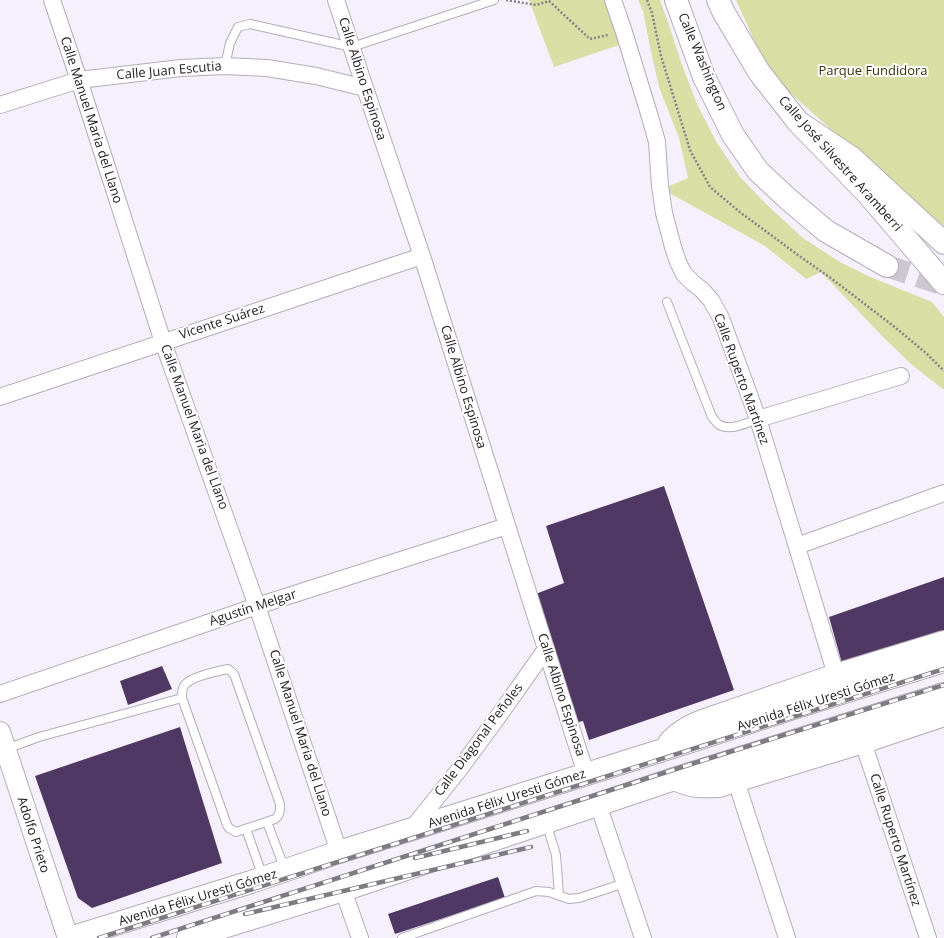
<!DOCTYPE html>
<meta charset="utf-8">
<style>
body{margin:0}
canvas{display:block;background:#f6f0fc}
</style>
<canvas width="944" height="938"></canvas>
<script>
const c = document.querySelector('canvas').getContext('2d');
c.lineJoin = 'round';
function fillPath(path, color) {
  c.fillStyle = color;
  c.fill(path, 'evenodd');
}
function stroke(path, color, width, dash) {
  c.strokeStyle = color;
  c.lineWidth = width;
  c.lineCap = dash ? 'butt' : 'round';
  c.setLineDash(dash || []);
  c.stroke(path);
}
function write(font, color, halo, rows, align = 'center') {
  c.font = font + ' "Open Sans",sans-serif';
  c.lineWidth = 4;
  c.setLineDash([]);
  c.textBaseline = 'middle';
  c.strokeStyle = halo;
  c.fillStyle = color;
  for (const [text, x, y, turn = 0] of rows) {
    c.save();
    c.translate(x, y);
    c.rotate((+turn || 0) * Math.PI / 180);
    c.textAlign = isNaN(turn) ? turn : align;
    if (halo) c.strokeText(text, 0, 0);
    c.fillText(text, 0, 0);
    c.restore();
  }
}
fillPath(new Path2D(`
 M529,0H605L622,44L554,67Z
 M638,0H660L670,28L681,62L697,104L717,143L740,177L766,204L803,238L840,262L868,276L932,302L944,317V390L911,364L883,337L821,272L806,279L765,246L662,189L688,178L679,138L659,87L650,47L643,11Z
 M736,0H944V230L770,75Z`), '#d9dea4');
fillPath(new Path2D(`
 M664,486L734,690L589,740L583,721L575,723L533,595L564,583L546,526Z
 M944,577V636L843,667L829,617Z
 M162,666L172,689L128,705L120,681Z
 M180,727L222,863L92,908L78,898L35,776Z
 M498,877L505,898L395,934L388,914Z`), '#503864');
stroke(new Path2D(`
 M887,266L944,285`), '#ccc7d1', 22, [22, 11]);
const service = new Path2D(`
 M225,66L230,43L238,27L250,24L352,47L494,0
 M667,302L712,417C714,419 716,422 718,424C730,432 746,423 758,419
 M228,669L234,674L280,804C280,811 280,815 275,819L236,832L229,828L227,825L182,698C182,694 182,689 184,686C189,677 218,671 228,669Z
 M6,749L39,737L182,698
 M267,822L285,870
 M546,822L556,855L559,895
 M246,829L263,877
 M402,938L536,891L549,892L569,899L579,898L625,883`);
const minor = new Path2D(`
 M52,0L79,80L163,342L257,606L339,852
 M336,0L365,88L422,256L546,649L586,774
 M613,0L624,32L650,117L657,142L660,186L664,213L673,247L678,262L684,274L693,283L702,290L711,300L721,318L758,419L836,675
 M0,105L79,80L181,68L225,66L267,68L316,76L365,88
 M0,397L422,256
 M758,419L901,376
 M797,546L944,493
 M0,694L257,606L507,526
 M863,742L928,938
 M736,781L787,938
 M598,804L643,938
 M411,830L458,771L495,721L546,649
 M343,890L360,938`);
const tertiary = new Path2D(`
 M0,732L68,938`);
const secondary = new Path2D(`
 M676,0L704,77L733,135L758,171L788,199L826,231L887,266
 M718,0L724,13L759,72L798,122L867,193L944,283`);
const primary = new Path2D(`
 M798,122L852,158L944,243
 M669,743C679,731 691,725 705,720L836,675L944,642
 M674,779C693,787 699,787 719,786L863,742L944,715
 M70,938L251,882L339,852L685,743L796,707L944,661
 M188,938L343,890L674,779L944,694`);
stroke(service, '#b3adb9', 10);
stroke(minor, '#b3adb9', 18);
stroke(tertiary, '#b3adb9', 22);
stroke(secondary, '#b3adb9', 24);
stroke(primary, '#b3adb9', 24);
stroke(new Path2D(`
 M506,0L536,5L549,1L590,39L608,35
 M647,0L652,13L661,56L690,150L710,187L741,213L798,255L832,279L896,328L927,354L944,371`), '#86828a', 2.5, [2, 2]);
stroke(service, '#fff', 8);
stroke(minor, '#fff', 16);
stroke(tertiary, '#fff', 20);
stroke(secondary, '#fff', 22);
stroke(primary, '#fff', 22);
const rail = new Path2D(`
 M415,858L527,831
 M245,914L531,847
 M99,938L944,669
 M152,938L704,760L944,685`);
stroke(rail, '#7f7b83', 4.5);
stroke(rail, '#fff', 3, [9]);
write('13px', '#242126', '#fff', [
 ["Calle Washington",702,62,67],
 ["Calle Juan Escutia",169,71,-5],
 ["Calle Albino Espinosa",362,79,72],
 ["Calle Manuel Maria del Llano",91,120,72],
 ["Calle José Silvestre Aramberri",840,164,48],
 ["Vicente Suárez",222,322,-18],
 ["Calle Ruperto Martínez",741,379,70],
 ["Calle Albino Espinosa",463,387,73],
 ["Calle Manuel Maria del Llano",194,427,70],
 ["Agustín Melgar",253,608,-18],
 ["Calle Albino Espinosa",561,695,72],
 ["Avenida Félix Uresti Gómez",816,702,-18],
 ["Calle Manuel Maria del Llano",300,733,72],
 ["Calle Diagonal Peñoles",479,740,-53],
 ["Avenida Félix Uresti Gómez",507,799,-18],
 ["Adolfo Prieto",33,835,72],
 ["Calle Ruperto Martínez",895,840,72],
 ["Avenida Félix Uresti Gómez",198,898,-17]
]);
write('13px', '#343608', '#fff', [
 ["Parque Fundidora",873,71]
]);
</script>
